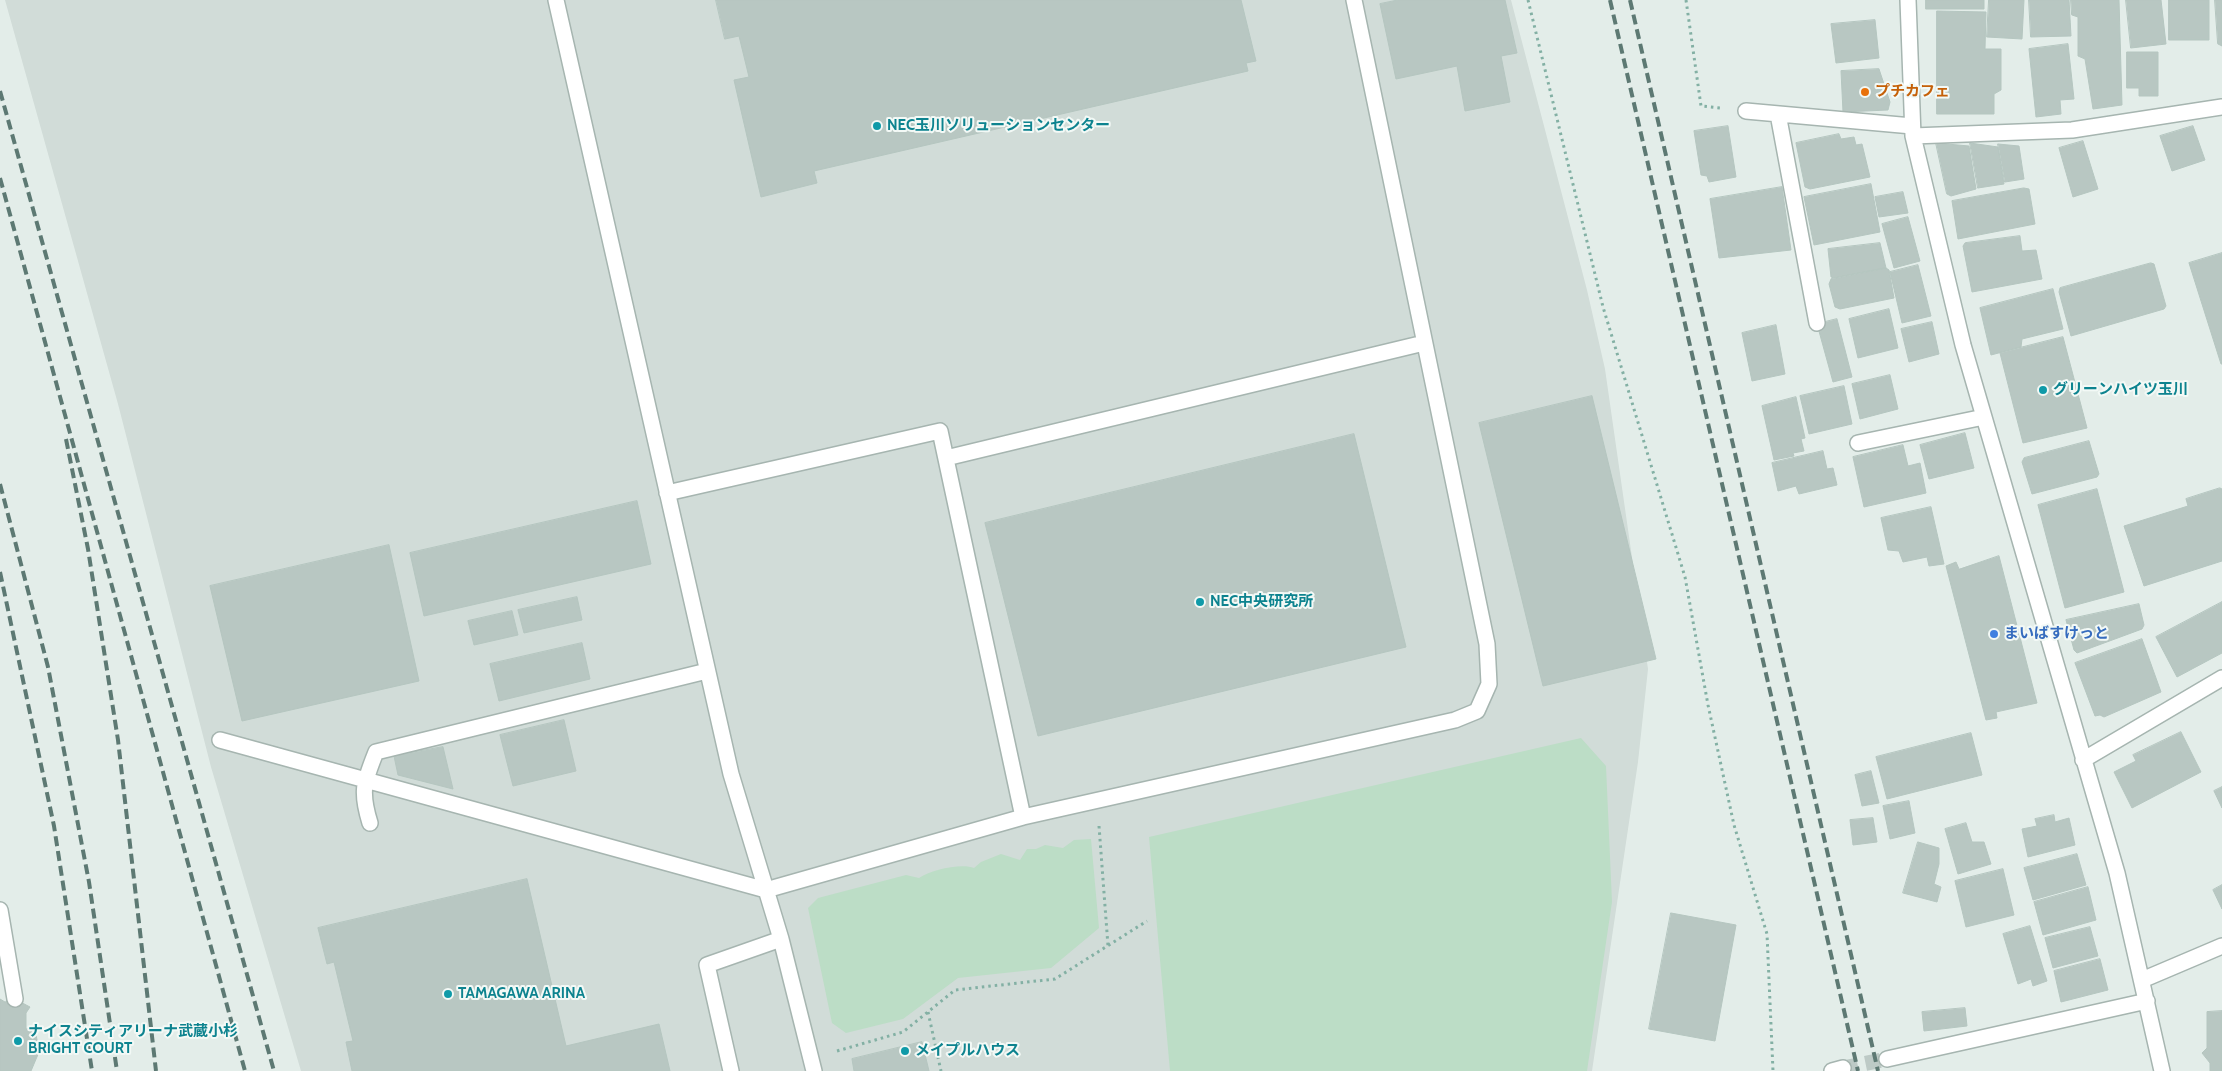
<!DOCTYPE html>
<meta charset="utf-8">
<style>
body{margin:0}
canvas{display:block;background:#e3ede9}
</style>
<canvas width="2222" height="1071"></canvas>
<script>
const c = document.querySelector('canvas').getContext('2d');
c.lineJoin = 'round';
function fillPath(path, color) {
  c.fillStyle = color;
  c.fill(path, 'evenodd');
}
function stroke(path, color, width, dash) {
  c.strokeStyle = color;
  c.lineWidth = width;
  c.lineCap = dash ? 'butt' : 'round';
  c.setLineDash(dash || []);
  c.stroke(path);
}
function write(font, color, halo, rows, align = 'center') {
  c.font = font + ' Cabin,"Noto Sans JP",sans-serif';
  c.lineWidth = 4;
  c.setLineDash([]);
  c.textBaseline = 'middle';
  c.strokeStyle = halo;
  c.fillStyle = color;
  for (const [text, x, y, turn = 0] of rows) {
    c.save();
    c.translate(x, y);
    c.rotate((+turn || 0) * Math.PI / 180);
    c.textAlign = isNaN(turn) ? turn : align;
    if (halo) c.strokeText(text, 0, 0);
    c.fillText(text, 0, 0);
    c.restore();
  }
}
fillPath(new Path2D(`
 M5,0H1511L1587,290L1605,369L1648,669L1638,762L1592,1071H301L211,767L118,404Z`), '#d1dcd8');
fillPath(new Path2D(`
 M1581,738L1606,766L1612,902L1587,1071H1170L1149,837Z
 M1091,839L1099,928L1051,968L958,978L903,1019L846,1033L832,1023L808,908L818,898L906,875L919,878C931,870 961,863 974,868L981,862L1001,854L1020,860L1027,849H1036L1045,845L1063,848L1074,840Z`), '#bcddc6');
const building = new Path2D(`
 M716,0H1241L1256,61L1246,63L1248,71L814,171L817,183L761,197L734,80L749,77L739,36L725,39Z
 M1398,0H1505L1517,53L1501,56L1510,102L1465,111L1457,66L1396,79L1380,4Z
 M1926,0H1984V9H1926Z
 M1989,0H2024L2022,39L1987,37Z
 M2029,0H2069L2071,36L2031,37Z
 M2071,0H2119L2122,105L2093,109L2085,59L2078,56V17L2072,15Z
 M2126,0H2161L2166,44L2131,48Z
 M2169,0H2209V40H2169Z
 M2215,0H2222V46L2218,44Z
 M1937,11L1986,12L1985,49H2001V90L1994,94V114H1937Z
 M1875,20L1879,58L1836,63L1831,24Z
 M2068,44L2074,99L2060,100L2061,114L2036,117L2029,49Z
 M2127,52H2158V96H2139V88H2127Z
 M1879,69L1890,102L1888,110L1843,112L1841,71Z
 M1728,126L1736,177L1709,182L1707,176L1701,175L1694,131Z
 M2193,126L2205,160L2172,171L2160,136Z
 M1839,134L1841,139L1854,137L1856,145L1862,144L1870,177L1810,189L1805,187L1796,143Z
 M2083,141L2098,189L2073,197L2059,148Z
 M1936,143L1969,146L1976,189L1951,196L1947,194Z
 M1970,143L1998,147L2004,184L1978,188Z
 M1998,144L2019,146L2024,179L2005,182Z
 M1871,184L1880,232L1814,245L1804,197Z
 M1782,187L1791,250L1719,258L1710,199Z
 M2024,188L2029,189L2035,224L1958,239L1952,201Z
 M1903,192L1908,213L1879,217L1875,197Z
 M1908,217L1920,261L1894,268L1882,224Z
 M2020,236L2022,251L2036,250L2042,279L1972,292L1963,246L1965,243Z
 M1880,243L1886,268L1834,278L1831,277L1828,249Z
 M2222,253V364H2221L2189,263Z
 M2151,263L2154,264L2166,306L2164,309L2071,336L2059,292L2060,288Z
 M1918,265L1931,316L1902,323L1890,272Z
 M1886,268L1889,270L1894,298L1840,309L1835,307L1829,284L1831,279Z
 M2053,289L2063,329L2022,339L2021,347L1991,355L1980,308Z
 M1889,309L1898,348L1858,358L1849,319Z
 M1837,319L1852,377L1833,382L1817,324Z
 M1932,322L1939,354L1909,362L1901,329Z
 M1776,325L1785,374L1752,381L1742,333Z
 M2063,337L2087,428L2023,443L2000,353Z
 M1890,375L1898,409L1860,419L1852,384Z
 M1844,386L1852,424L1809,434L1800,396Z
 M1592,396L1656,659L1543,686L1479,423Z
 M1796,397L1805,438L1801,439L1804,451L1793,453L1794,456L1774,460L1762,406Z
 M1965,433L1974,468L1929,479L1920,445Z
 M1354,434L1406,647L1038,736L985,523Z
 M2089,441L2099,474L2097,477L2032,494L2022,462L2024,458Z
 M1903,445L1908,466L1920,463L1926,493L1864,507L1853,457Z
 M1823,451L1827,469L1833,468L1837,485L1799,494L1796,486L1778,491L1772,463Z
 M2220,488L2222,489V561L2144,586L2124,526L2188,506L2186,499Z
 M2097,489L2124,592L2065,608L2038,505Z
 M637,501L651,564L424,616L410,553Z
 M1931,507L1944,564L1929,566L1927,557L1903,562L1899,551L1888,550L1881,518Z
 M389,545L419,681L242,721L210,586Z
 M1999,556L2037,703L1996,712L1997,718L1986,720L1946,566L1956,562L1959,569Z
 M577,597L582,620L524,633L518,610Z
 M2222,602V653L2177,677L2156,637Z
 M2139,604L2144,625L2142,629L2077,653L2074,650L2066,620Z
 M512,611L518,635L474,645L468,621Z
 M2142,639L2161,692L2104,717L2100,715L2095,716L2075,663Z
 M582,643L590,679L499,701L490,664Z
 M564,720L576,771L513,786L500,735Z
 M2181,732L2201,772L2132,808L2114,772L2136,761L2133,755Z
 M1971,733L1982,775L1887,799L1876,757Z
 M443,747L453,789L398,775L394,756Z
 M1871,771L1879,803L1862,806L1855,775Z
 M2222,787V808L2214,791Z
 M1909,801L1915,833L1890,839L1883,806Z
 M2054,815L2055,822L2069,818L2075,845L2028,857L2022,829L2037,826L2035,819Z
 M1873,818L1877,842L1853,845L1850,820Z
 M1966,823L1972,842H1984L1991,864L1958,874L1945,829Z
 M1918,842L1939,848V864L1934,884L1941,887L1937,902L1903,893Z
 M2077,854L2086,885L2033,900L2024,868Z
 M2003,869L2014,915L1966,927L1955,881Z
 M527,879L566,1046L659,1024L670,1071H352L346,1042L353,1041L334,962L327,964L318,928Z
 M2222,885V909L2213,890Z
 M2088,887L2096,920L2043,935L2034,902Z
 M1671,913L1736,925L1715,1041L1649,1029Z
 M2030,926L2047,981L2033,986L2031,979L2018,984L2003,934Z
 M2090,927L2098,956L2053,968L2045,938Z
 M2100,959L2108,990L2061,1002L2054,971Z
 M11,997L30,1007L26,1013V1029L35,1028L39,1052L31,1071H0V999L5,1002Z
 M1965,1008L1967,1026L1924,1031L1922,1012Z
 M2222,1011V1071H2210V1063L2202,1053L2207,1048V1012Z
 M922,1042L929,1071H854L852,1059Z`);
fillPath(building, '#b8c7c2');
stroke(building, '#b5c6c0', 1);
stroke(new Path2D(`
 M1843,1068L1887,1059`), '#bdcac6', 15, [15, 8]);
const minor = new Path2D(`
 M556,0L731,774L781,939L814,1071
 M1908,0L1913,136L1963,345L2117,873L2162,1071
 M1746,111L1912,126
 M1778,114L1817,323
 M1913,136L2072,130L2222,107
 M1858,443L1984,417
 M946,458L1424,343
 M667,493L940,431L1023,817
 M220,740L766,890L1023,817L1455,720L1477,711L1489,684L1487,644L1354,0
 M2083,760L2222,678
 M370,823C360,791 364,782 376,752L707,671
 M0,910L15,999
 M2142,980L2222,946
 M1887,1059L2147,1001
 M731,1071L707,965L781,939
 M1832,1071L1843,1068`);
stroke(minor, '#a6b5b0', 18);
stroke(new Path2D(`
 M1528,0L1603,307L1685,577L1708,705L1734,825L1767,934L1773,1071
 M1686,0L1701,106L1721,108
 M1099,826L1108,946
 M928,1012L941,1071
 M837,1051L903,1032L955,990L1055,979L1147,921`), '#83b0a4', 3, [2.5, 4]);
stroke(minor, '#fff', 15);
stroke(new Path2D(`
 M1610,0L1858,1071
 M1630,0L1878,1071
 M0,91L274,1071
 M0,178L245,1071
 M66,439L88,549L118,740L156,1071
 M0,484L48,667L89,882L117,1071
 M0,572L54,826L92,1071`), '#5d7973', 4, [10, 5]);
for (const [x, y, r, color] of [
 [1865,92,5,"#e8710a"],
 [877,126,5,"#0f9aa8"],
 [2043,390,5,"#0f9aa8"],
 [1200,602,5,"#0f9aa8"],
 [1994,634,5,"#3f7fe0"],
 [448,994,5,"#0f9aa8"],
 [18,1041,5,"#0f9aa8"],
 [905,1051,5,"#0f9aa8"]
]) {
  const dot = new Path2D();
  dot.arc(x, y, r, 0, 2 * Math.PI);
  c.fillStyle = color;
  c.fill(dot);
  stroke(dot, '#f3f9f6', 2);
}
write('bold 15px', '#c56008', '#f3f9f6', [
 ["プチカフェ",1875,92]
], 'left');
write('bold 15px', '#0d838f', '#f3f9f6', [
 ["NEC玉川ソリューションセンター",887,126],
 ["グリーンハイツ玉川",2053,390],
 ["NEC中央研究所",1210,602],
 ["TAMAGAWA ARINA",458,994],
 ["ナイスシティアリーナ武蔵小杉",28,1032],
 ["BRIGHT COURT",28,1049],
 ["メイプルハウス",915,1051]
], 'left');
write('bold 15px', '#366cbe', '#f3f9f6', [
 ["まいばすけっと",2004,634]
], 'left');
</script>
